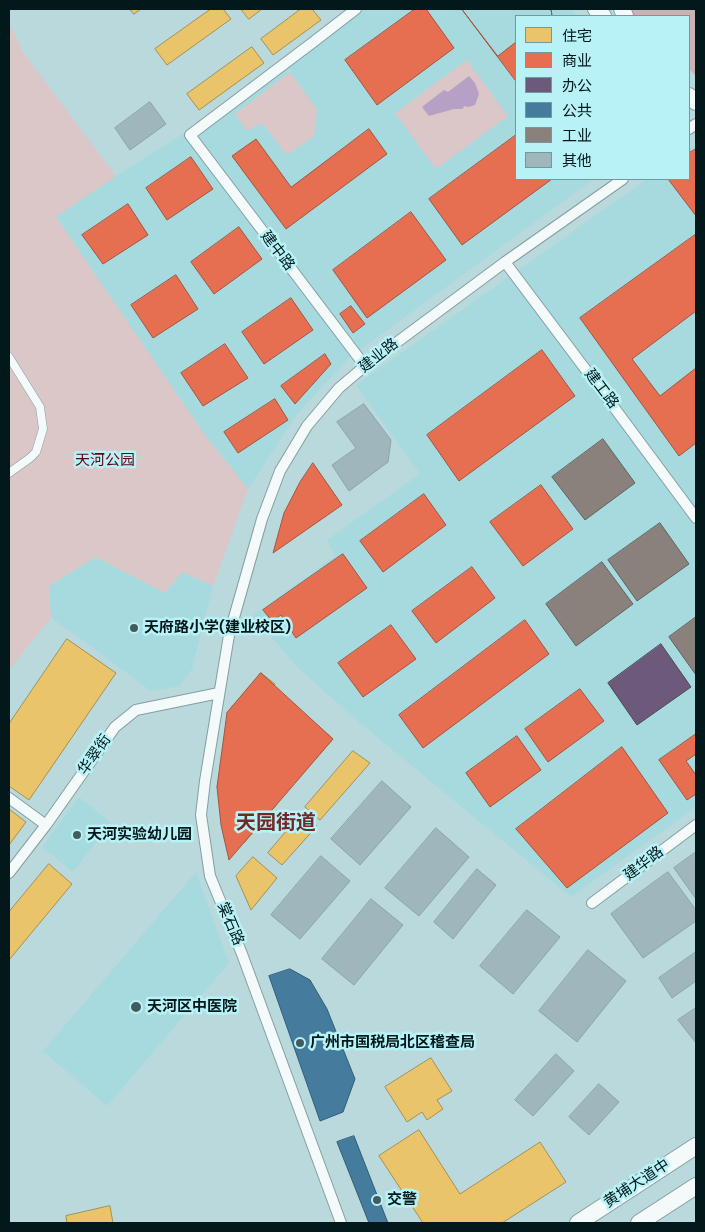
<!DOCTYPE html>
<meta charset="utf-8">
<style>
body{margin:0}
#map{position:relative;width:705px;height:1232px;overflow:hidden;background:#b9d9dc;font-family:"DM Sans","Noto Sans SC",sans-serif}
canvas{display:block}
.frame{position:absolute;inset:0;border:10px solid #02181a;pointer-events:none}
.legend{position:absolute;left:515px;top:15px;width:175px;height:165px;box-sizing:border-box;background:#b8f2f7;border:1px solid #6f9b9f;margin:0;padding:6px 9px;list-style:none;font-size:15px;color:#02181a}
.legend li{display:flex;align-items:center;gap:10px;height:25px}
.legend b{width:25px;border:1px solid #6f9b9f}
</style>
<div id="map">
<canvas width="705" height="1232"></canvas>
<div class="frame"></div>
<ul class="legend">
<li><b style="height:14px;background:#e9c46a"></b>住宅</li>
<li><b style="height:14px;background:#e76f51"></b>商业</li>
<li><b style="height:14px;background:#6d597a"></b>办公</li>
<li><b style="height:14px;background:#457b9d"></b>公共</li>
<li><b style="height:14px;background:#8a817c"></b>工业</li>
<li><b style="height:14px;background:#9fb7bc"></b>其他</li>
</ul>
</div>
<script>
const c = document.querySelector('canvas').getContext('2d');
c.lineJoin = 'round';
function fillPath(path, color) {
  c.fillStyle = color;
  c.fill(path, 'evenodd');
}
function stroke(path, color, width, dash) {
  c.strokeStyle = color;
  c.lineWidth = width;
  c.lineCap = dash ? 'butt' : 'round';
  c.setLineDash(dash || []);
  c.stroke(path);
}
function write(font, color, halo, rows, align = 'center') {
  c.font = font + ' "DM Sans","Noto Sans SC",sans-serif';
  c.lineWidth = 5;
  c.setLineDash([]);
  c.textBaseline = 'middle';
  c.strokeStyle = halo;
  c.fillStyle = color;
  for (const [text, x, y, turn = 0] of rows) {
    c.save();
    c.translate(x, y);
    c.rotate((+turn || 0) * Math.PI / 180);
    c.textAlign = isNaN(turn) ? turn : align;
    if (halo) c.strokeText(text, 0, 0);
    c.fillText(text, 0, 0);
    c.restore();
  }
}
fillPath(new Path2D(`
 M359,9H572L578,16H516V179H594L349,358L297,414L248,489L204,434L55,217L116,176L183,134Z
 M696,144V807L571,897L360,723L296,666L253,615L335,556L327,540L420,474L356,385L647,179H689V149Z
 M96,557L165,593L182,571L213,586L192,669L180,686L151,691L80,638L51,618L49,586Z
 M79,797L111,823L73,872L42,847Z
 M196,872L229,963L107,1106L43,1051Z`), '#a6dade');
fillPath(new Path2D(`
 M9,23L23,52L116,176L56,217L204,434L248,489L213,586L182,572L165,593L96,557L49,586L51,618L9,670Z
 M467,60L508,116L436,169L395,113Z
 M290,72L317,110L314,136L287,155L262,123L247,131L235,114Z`), '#dbc7c7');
fillPath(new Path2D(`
 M620,9H696V76L689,69V16H628Z`), '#ccb1b1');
fillPath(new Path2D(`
 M469,76L475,83L479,94L475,105L468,107L465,106L462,109H454L429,116L422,107L444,90L448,92Z`), '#b6a0c5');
const homes = new Path2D(`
 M130,9H141L134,14Z
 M211,9H223L231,19L167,65L155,49Z
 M241,9H262L249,19Z
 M301,9H312L321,20L273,55L261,39Z
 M252,47L264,63L199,110L187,94Z
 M67,639L116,673L29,800L9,786V724Z
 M261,673L275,684L240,724L227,713Z
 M289,701L303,714L252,773L237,760Z
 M318,726L333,739L281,798L267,785Z
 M353,751L370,763L320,820L305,807Z
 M233,767L247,779L231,799L217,787Z
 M262,792L277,804L244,843L230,831Z
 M9,809L26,822L9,845Z
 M302,813L317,826L282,865L268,853Z
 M253,857L277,878L251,910L236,876Z
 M49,864L72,884L9,960V912Z
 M431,1058L452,1091L437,1100L443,1109L427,1120L422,1112L407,1122L385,1087Z
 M419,1130L460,1194L540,1142L566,1182L502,1223H423L379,1156Z
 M110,1206L113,1223H67L66,1216Z`);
fillPath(homes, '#e9c46a');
stroke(homes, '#a49052', 1);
const shops = new Path2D(`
 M415,9H426L454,48L377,105L345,60Z
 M462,9H551L552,16H516V81Z
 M462,9H551L552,16H516V42L498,56Z
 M369,129L387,154L286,229L232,156L256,139L291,187Z
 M516,135V179H552L462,245L429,199Z
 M696,149V216L668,179H689V153Z
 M191,157L213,189L167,220L146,188Z
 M128,204L148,235L103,264L82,235Z
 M411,212L446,260L367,318L333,270Z
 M239,227L262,259L214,294L191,262Z
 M695,235L696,237V311L632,359L660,396L696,368V443L679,456L580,318Z
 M176,275L198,309L153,338L131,305Z
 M291,298L313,330L264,364L242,332Z
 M351,306L365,324L353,333L340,314Z
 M225,344L248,378L203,406L181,373Z
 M542,350L575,396L459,481L427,435Z
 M325,354L331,364L295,404L281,386Z
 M275,399L288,420L238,453L224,432Z
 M313,463L342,505L273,553L284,513L300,482Z
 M541,485L573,529L523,566L490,522Z
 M424,494L446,525L383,572L360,541Z
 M343,554L367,588L296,638L281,615L272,621L263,610Z
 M472,567L495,598L436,643L412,611Z
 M525,620L549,654L423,748L399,715Z
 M391,625L416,659L363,697L338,663Z
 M261,673L333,739L229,860L221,825L217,787L227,713Z
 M580,689L604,721L548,762L525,729Z
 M696,734V754L686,761L696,775V794L687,800L659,760Z
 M517,736L541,770L490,807L466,773Z
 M622,747L668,813L567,888L516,829Z`);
fillPath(shops, '#e76f51');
stroke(shops, '#a25540', 1);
const offices = new Path2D(`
 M661,644L691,687L637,725L608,683Z`);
fillPath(offices, '#6d597a');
stroke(offices, '#4d465d', 1);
const public = new Path2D(`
 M290,969L310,980L327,1009L355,1079L343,1112L320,1121L269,976Z
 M354,1136L388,1223H369L337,1142Z`);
fillPath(public, '#457b9d');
stroke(public, '#315d76', 1);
const industry = new Path2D(`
 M603,439L635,483L585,520L552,477Z
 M660,523L689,564L637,601L608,560Z
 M602,562L633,604L576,646L546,604Z
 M696,617V675L669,637Z`);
fillPath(industry, '#8a817c');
stroke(industry, '#61625f', 1);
const building = new Path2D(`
 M150,102L166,124L130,150L115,128Z
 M364,404L391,440L388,462L349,491L332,465L356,448L337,422Z
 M382,781L411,807L360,865L331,839Z
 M436,828L469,857L419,916L385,888Z
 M696,852V899L674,868Z
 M321,856L350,881L300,939L271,915Z
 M477,869L496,885L453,939L434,922Z
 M668,872L696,910V921L643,958L611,914Z
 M371,899L403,925L354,985L322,959Z
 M527,910L560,937L513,994L480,966Z
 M588,950L626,981L577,1042L539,1011Z
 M696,952V981L672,998L659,978Z
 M696,1008V1043L678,1020Z
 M556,1054L574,1071L533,1116L515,1100Z
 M599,1084L619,1102L589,1135L569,1117Z`);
fillPath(building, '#9fb7bc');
stroke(building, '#8ba3a7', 1);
const pedestrian = new Path2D(`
 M9,357L40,407L43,429L36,452L30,458L9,473`);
const minor = new Path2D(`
 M356,9L312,43L190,135L365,366
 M689,129L696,124
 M505,262L610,402L696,518
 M9,798L46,825
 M9,873L46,825L115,727L136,710L219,693
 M592,903L696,825
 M341,1223L242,954L210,876L201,815L205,781L229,635L262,519L280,471L307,426L339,388L365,366L505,262L623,179`);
const primary = new Path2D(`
 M578,1223L696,1146
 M639,1223L696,1186`);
const trunk = new Path2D(`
 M596,9L603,16
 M622,9L625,16
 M689,96L696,102`);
stroke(pedestrian, '#859ea1', 9);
stroke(minor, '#859ea1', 12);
stroke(primary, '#859ea1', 18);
stroke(trunk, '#859ea1', 18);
stroke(pedestrian, '#f4f9fa', 8);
stroke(minor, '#f4f9fa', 10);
stroke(primary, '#f4f9fa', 16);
stroke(trunk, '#f4f9fa', 16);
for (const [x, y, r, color] of [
 [134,628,5,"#425c5e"],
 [77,835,5,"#425c5e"],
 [136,1007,6,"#425c5e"],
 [300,1043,5,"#425c5e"],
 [377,1200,5,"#425c5e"]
]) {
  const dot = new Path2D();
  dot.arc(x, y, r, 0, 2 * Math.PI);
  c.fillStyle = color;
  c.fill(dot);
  stroke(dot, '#b8f2f7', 2);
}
write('15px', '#02181a', '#b8f2f7', [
 ["建中路",277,251,53],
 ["建业路",379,356,-38],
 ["建工路",601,389,53],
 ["华翠街",95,755,-55],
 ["建华路",644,864,-37],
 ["棠石路",230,924,67],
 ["黄埔大道中",637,1184,-33]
]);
write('15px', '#5f0511', '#b8f2f7', [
 ["天河公园",105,461]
]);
write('bold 15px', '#02181a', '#b8f2f7', [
 ["天府路小学(建业校区)",144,628],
 ["天河实验幼儿园",87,835],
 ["天河区中医院",147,1007],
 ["广州市国税局北区稽查局",310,1043],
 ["交警",387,1200]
], 'left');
write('bold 20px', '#6f2929', '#b8f2f7', [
 ["天园街道",276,824]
]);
</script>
